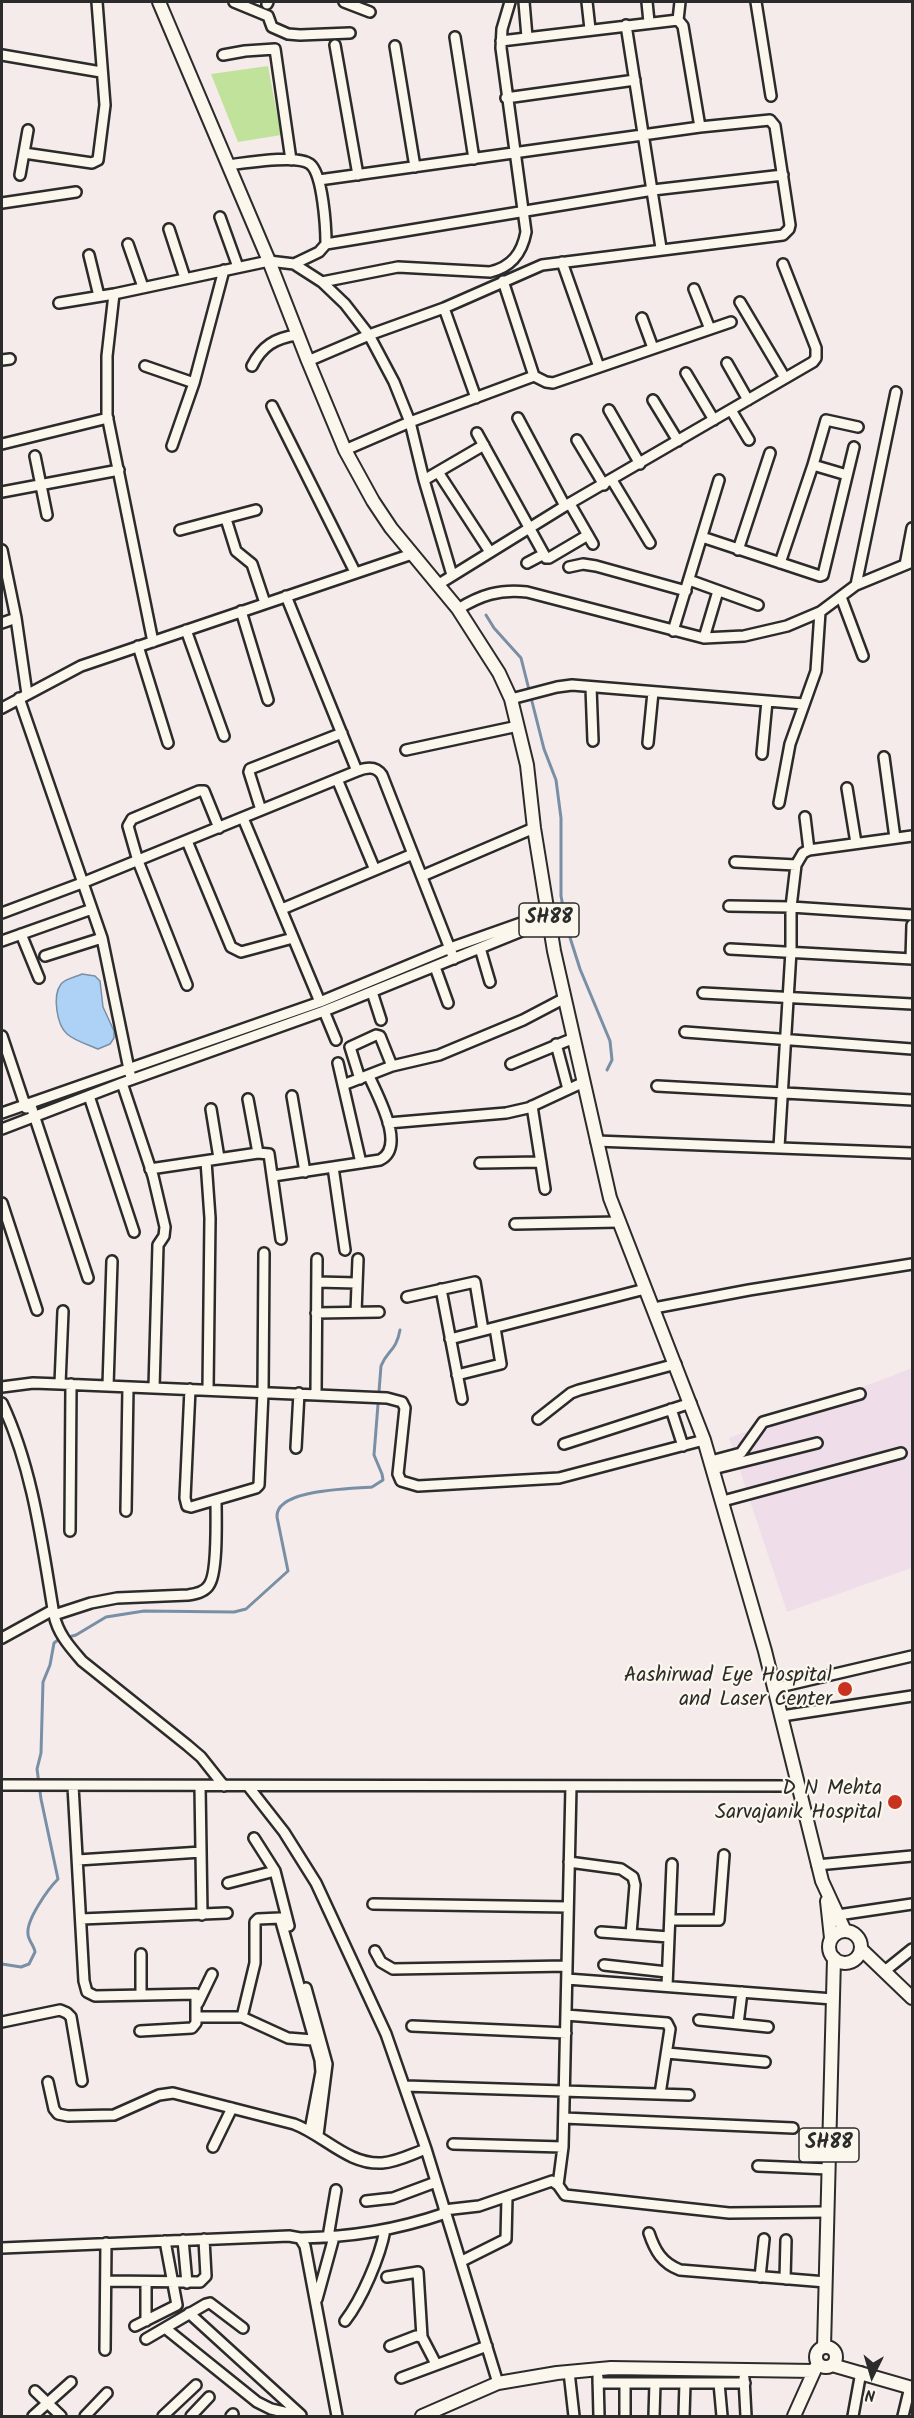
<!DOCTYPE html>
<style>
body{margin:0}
#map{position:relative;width:914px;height:2418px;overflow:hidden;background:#f6ebeb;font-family:Kalam,sans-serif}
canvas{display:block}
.frame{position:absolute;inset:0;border:3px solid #2b2b2b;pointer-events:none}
.north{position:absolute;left:842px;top:2346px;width:60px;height:60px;-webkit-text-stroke:4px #fbf7ec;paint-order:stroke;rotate:185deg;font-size:16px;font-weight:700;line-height:24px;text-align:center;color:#2b2b2b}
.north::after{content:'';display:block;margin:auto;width:21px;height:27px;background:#2b2b2b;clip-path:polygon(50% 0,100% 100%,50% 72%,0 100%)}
</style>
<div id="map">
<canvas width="914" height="2418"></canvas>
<div class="frame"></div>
<div class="north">N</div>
</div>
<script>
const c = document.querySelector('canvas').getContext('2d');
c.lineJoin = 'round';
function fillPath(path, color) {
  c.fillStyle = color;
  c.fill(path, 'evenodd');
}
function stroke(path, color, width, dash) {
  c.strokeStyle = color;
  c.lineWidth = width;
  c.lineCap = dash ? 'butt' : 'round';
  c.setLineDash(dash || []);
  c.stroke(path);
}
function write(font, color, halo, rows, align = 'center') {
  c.font = font + ' Kalam,sans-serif';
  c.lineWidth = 4.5;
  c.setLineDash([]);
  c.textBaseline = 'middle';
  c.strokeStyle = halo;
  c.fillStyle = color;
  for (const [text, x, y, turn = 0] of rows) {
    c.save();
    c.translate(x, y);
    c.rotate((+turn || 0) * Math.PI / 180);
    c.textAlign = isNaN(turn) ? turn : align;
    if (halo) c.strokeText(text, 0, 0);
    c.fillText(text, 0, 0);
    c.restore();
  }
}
fillPath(new Path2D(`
 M912,1368V1568L787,1612L729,1438Z`), '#f0ddea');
fillPath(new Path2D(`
 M268,66L281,135L238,142L211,74Z`), '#c0e29b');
const water = new Path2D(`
 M82,974L95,976L100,981L103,1007L114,1031V1038L110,1044L98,1049C89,1045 75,1041 67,1034C57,1025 52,996 61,984C65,979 76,977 82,974Z`);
fillPath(water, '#add2f6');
stroke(water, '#798fa5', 1.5);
stroke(new Path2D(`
 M486,615L494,628L521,658L544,749L556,780L561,818V896L567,928L580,969L610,1041L612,1060L607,1070
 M2,1964L21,1967L29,1964L35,1952C34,1945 28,1940 28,1934C26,1920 48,1889 58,1879L41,1799L37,1769L41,1753L43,1682L50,1665L54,1643L58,1640L76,1635L106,1617L144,1611L234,1612L246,1609L288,1571L277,1517C275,1489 351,1489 372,1487L383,1480L382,1474L374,1455L381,1366C387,1350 396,1352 400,1330`), '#798fa5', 3);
const minor = new Path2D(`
 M234,2L268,16L272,27L288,34L300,35L350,33
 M344,2L370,12
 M524,2L527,37
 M587,2L590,29
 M647,2L649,22
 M756,2L771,96
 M267,4L268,2
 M678,20L680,2
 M626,25L661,248
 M455,37L474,159
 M501,41L678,20L683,26L700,127
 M335,45L358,175
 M395,46L415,167
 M2,55L101,72
 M223,55L245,51L275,49L291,160
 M506,98L635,80
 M24,153L92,163L98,160L105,105L97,2
 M228,165C245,163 297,154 310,164C323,174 326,228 326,244L319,252L294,264
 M20,175L28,130
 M2,203L76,192
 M220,217L238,267
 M169,229L185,278
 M128,244L143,287
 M326,244L653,190L783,175
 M89,255L99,296
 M562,262L599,367
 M503,281L534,376L546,382L553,383L731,322
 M322,282L398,267L490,272C512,267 522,253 526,232L501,48L502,29L510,2
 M694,289L710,329
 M114,294L107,356V415L153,642
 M740,302L785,378
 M59,303L114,294L269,261L294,264L322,282L345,304L369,335L394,382L410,422L424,480L452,575
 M444,308L476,398
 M642,318L653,348
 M2,360L10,359
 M308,361L369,335L444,308L542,265L783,235L789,229L790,225L775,126L770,120L700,127L319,180
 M727,363L748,400
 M145,366L194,383
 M252,366C262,346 275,338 297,335
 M686,373L714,420
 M653,400L678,441
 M272,406L355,572
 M609,410L640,464
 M731,410L749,440
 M518,418L565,506
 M477,433L546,558H549L588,535
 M577,440L604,485
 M2,444L108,418
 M172,446L194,383L224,270
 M345,450L410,422L534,376
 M35,456L47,515
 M813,465L826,420L858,427
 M438,472L490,552
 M424,480L484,445
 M612,480L650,543
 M2,492L119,470
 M570,504L593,544
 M226,519L236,551L252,564L265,603
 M180,530L256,510
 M702,537L820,576L823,575L854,447
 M2,550L16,618L27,694
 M738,550L770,453
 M527,563L544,554
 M780,563L813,465L847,475
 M905,565L912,528
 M569,567L583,564L596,566L686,591
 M689,580L758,605
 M439,584L565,506L813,362L816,358V348L783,264
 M856,585L896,392
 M286,596L357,771
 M841,597L863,656
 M458,609C481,595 499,589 527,592L704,638L744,636L787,626L820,612L856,585L912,562
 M241,611L268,700
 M2,623L16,618
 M186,630L224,736
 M673,631L719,480
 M704,638L718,591
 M138,646L168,743
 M591,687L593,741
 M19,698L102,938L130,1074
 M511,699L557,687L572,685L804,704
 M2,708L81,666L412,554
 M648,743L653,692
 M406,750L518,726
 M762,754L767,701
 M884,757L895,838
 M337,779L375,870
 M847,788L856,843
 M779,803L790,744L816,671L820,612
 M261,810L249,772L250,769L342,733
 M805,817L809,850
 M243,818L320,1002
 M187,841L231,947L241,952L293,938
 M735,862L796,865
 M422,876L534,828
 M729,906L791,907L912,915
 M282,909L413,854
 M2,913L82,883L357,771C367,767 376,766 382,775L454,959
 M21,934L39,978
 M2,941L92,909
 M480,948L490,982
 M730,949L912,959
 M45,956L102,938
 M911,959L912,925
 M435,967L448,1003
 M187,985L138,861L128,826L132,819L199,791H204L219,828
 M372,992L381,1020
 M703,993L912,1004
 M324,1011L336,1040
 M685,1032L912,1049
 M2,1036L26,1108
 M556,1044L568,1089
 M338,1063L361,1163
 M511,1064L574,1038
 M360,1079L350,1047L376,1035L380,1036L392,1066
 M122,1083L153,1176L165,1227L164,1236L158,1245L154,1388
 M343,1085L392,1066L439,1055L523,1020L565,998
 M657,1086L912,1100
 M89,1096L134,1232
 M292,1096L305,1172
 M248,1099L258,1153
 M30,1103L88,1278
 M532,1106L545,1189
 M211,1109L219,1158
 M2,1113L320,1002L450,948L549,913
 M388,1123L506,1113L528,1108L584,1082
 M2,1129L122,1083L324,1011L549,920
 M596,1141L912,1153
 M779,1147L791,951V907L796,865L803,853L809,850L912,836
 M206,1161L210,1218L208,1390
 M480,1163L541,1162
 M333,1167L345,1250
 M150,1169L258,1153L269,1154L281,1239
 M273,1176L380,1160C407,1147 377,1095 369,1076
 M2,1203L37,1310
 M515,1224L619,1222
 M317,1282L357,1283
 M441,1289L462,1399
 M407,1297L475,1282L483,1330
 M654,1308L749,1290L912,1264
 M356,1312L358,1259
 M316,1313L379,1312
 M450,1339L645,1289
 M457,1375L501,1364L495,1328
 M60,1384L63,1311
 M108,1386L112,1261
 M2,1387L33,1383L60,1384L387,1398L402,1402L405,1408L398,1474L401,1481L418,1486L559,1478L704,1440
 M190,1389L185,1498L187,1506L191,1507L256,1488L259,1485L263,1392L264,1253
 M316,1394L317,1259
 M2,1403C33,1469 42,1544 54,1615C58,1634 70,1647 82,1661L187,1745L201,1757L224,1786
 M671,1409L683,1446
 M538,1419L571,1393L579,1390L676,1364
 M564,1444L691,1403
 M296,1448L299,1393
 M711,1461L741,1453L763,1422L860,1394
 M713,1469L817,1443
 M723,1501L901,1453
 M126,1511L128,1387
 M70,1531L71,1384
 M54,1615L91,1603L117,1598L188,1595C196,1594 205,1592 209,1585C218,1573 216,1517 216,1500
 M2,1638L53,1610
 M775,1688L912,1656
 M782,1716L912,1696
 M2,1785L799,1786
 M73,1786L84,1981L87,1992L95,1996L196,1994V2023L192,2028L140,2031
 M200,1786L202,1915
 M248,1786L284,1832L316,1883L386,2034L426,2149L498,2383
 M254,1838L275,1871L289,1926
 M78,1860L201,1852
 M569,1862L621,1869L633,1877L635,1885L631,1934
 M817,1865L912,1856
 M228,1883L275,1871
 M373,1904L568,1907
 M838,1915L912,1904
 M81,1919L227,1913
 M670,1920H719L724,1855
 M601,1932L669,1937
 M375,1951L381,1962L393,1969L567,1966
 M141,1954V1994
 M604,1965L667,1972
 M886,1970L912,1949
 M567,1979L833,1999
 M667,1986L672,1864
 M306,1988L327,2064L318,2135
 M198,2003L212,1974
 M566,2015L667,2023L670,2029L660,2094
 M196,2017H242L288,2038L313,2040
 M242,2017L255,1963V1922L258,1919L280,1918L320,2060L321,2072L310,2130
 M699,2020L768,2027
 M2,2022L60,2010L67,2013L71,2017L82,2081
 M738,2024L742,1992
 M412,2026L566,2033
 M667,2053L765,2062
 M48,2082L54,2109L58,2114L68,2116L114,2115L159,2095L173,2093L294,2124C324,2135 348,2165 382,2163C397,2162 412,2154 426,2149
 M405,2086L689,2095
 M564,2118L793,2128
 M453,2144L563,2147
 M213,2147L232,2108
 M758,2166L829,2169
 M558,2185L563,2147L571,1786
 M366,2201L393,2198L436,2182
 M444,2210L479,2206L552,2181L558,2185L565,2195L729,2213L827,2212
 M649,2233C655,2251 662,2263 680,2270L826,2282
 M328,2237L336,2190
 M300,2238C352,2237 396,2230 446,2213
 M183,2240L187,2283
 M2,2248L289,2236L300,2238L305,2246L337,2416
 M462,2261L506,2239L507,2197
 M387,2277L418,2272L422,2337
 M760,2277L764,2239
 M785,2279L786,2240
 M106,2281L200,2282L206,2276L204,2239
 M317,2299L334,2237
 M189,2313L301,2415
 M146,2321V2282
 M345,2321C362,2299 380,2257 385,2230
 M135,2326L177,2305L165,2241
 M165,2328L257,2402L271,2409L301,2416
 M146,2339L206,2304L210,2303L243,2328
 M390,2346L416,2336L422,2337L436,2364
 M105,2350L106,2243
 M569,2372L574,2416
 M598,2377L599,2416
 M401,2378L487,2346
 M744,2378L746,2416
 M598,2383H745
 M625,2383V2416
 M719,2383L722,2416
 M35,2391L61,2416
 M33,2416L71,2382
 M85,2416L107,2393
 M163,2416L196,2385
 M191,2416L209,2397
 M231,2416L233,2414
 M654,2416L655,2383
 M684,2416L685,2383
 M853,2416L861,2372
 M903,2416L910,2387`);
const major = new Path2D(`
 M159,2L269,261L308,361L345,450L373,501L391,528L458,609L499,673L511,699L527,765L534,828L554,951L610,1198L704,1440L765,1651L822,1881L845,1931
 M827,1901L831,1938
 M829 1947a16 16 0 1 1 32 0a16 16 0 1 1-32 0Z
 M861,1949L912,1998
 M824,2347L834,1958
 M816 2357a10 10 0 1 1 20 0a10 10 0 1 1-20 0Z
 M832,2365L912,2388
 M422,2416L498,2383L557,2373L611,2368L814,2371
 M794,2416L816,2367`);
stroke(minor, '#2b2b2b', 14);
stroke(major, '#2b2b2b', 16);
stroke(minor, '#fbf7ec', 9);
stroke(major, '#fbf7ec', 12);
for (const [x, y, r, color] of [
 [845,1689,8,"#c8321e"],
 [895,1802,8,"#c8321e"]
]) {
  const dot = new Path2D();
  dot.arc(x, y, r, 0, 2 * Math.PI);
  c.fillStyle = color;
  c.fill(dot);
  stroke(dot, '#fbf7ec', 2);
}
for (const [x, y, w] of [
 [549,920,60],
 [829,2145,60]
]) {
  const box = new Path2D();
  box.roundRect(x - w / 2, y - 17, w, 34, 4.5);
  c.fillStyle = '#fbf7ec';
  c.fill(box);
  stroke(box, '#2b2b2b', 1.5);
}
write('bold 20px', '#2b2b2b', null, [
 ["SH88",549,920],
 ["SH88",829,2145]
]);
write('21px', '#2b2b2b', '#fbf7ec', [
 ["Aashirwad Eye Hospital",832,1677],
 ["and Laser Center",832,1701],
 ["D N Mehta",882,1790],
 ["Sarvajanik Hospital",882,1814]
], 'right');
</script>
